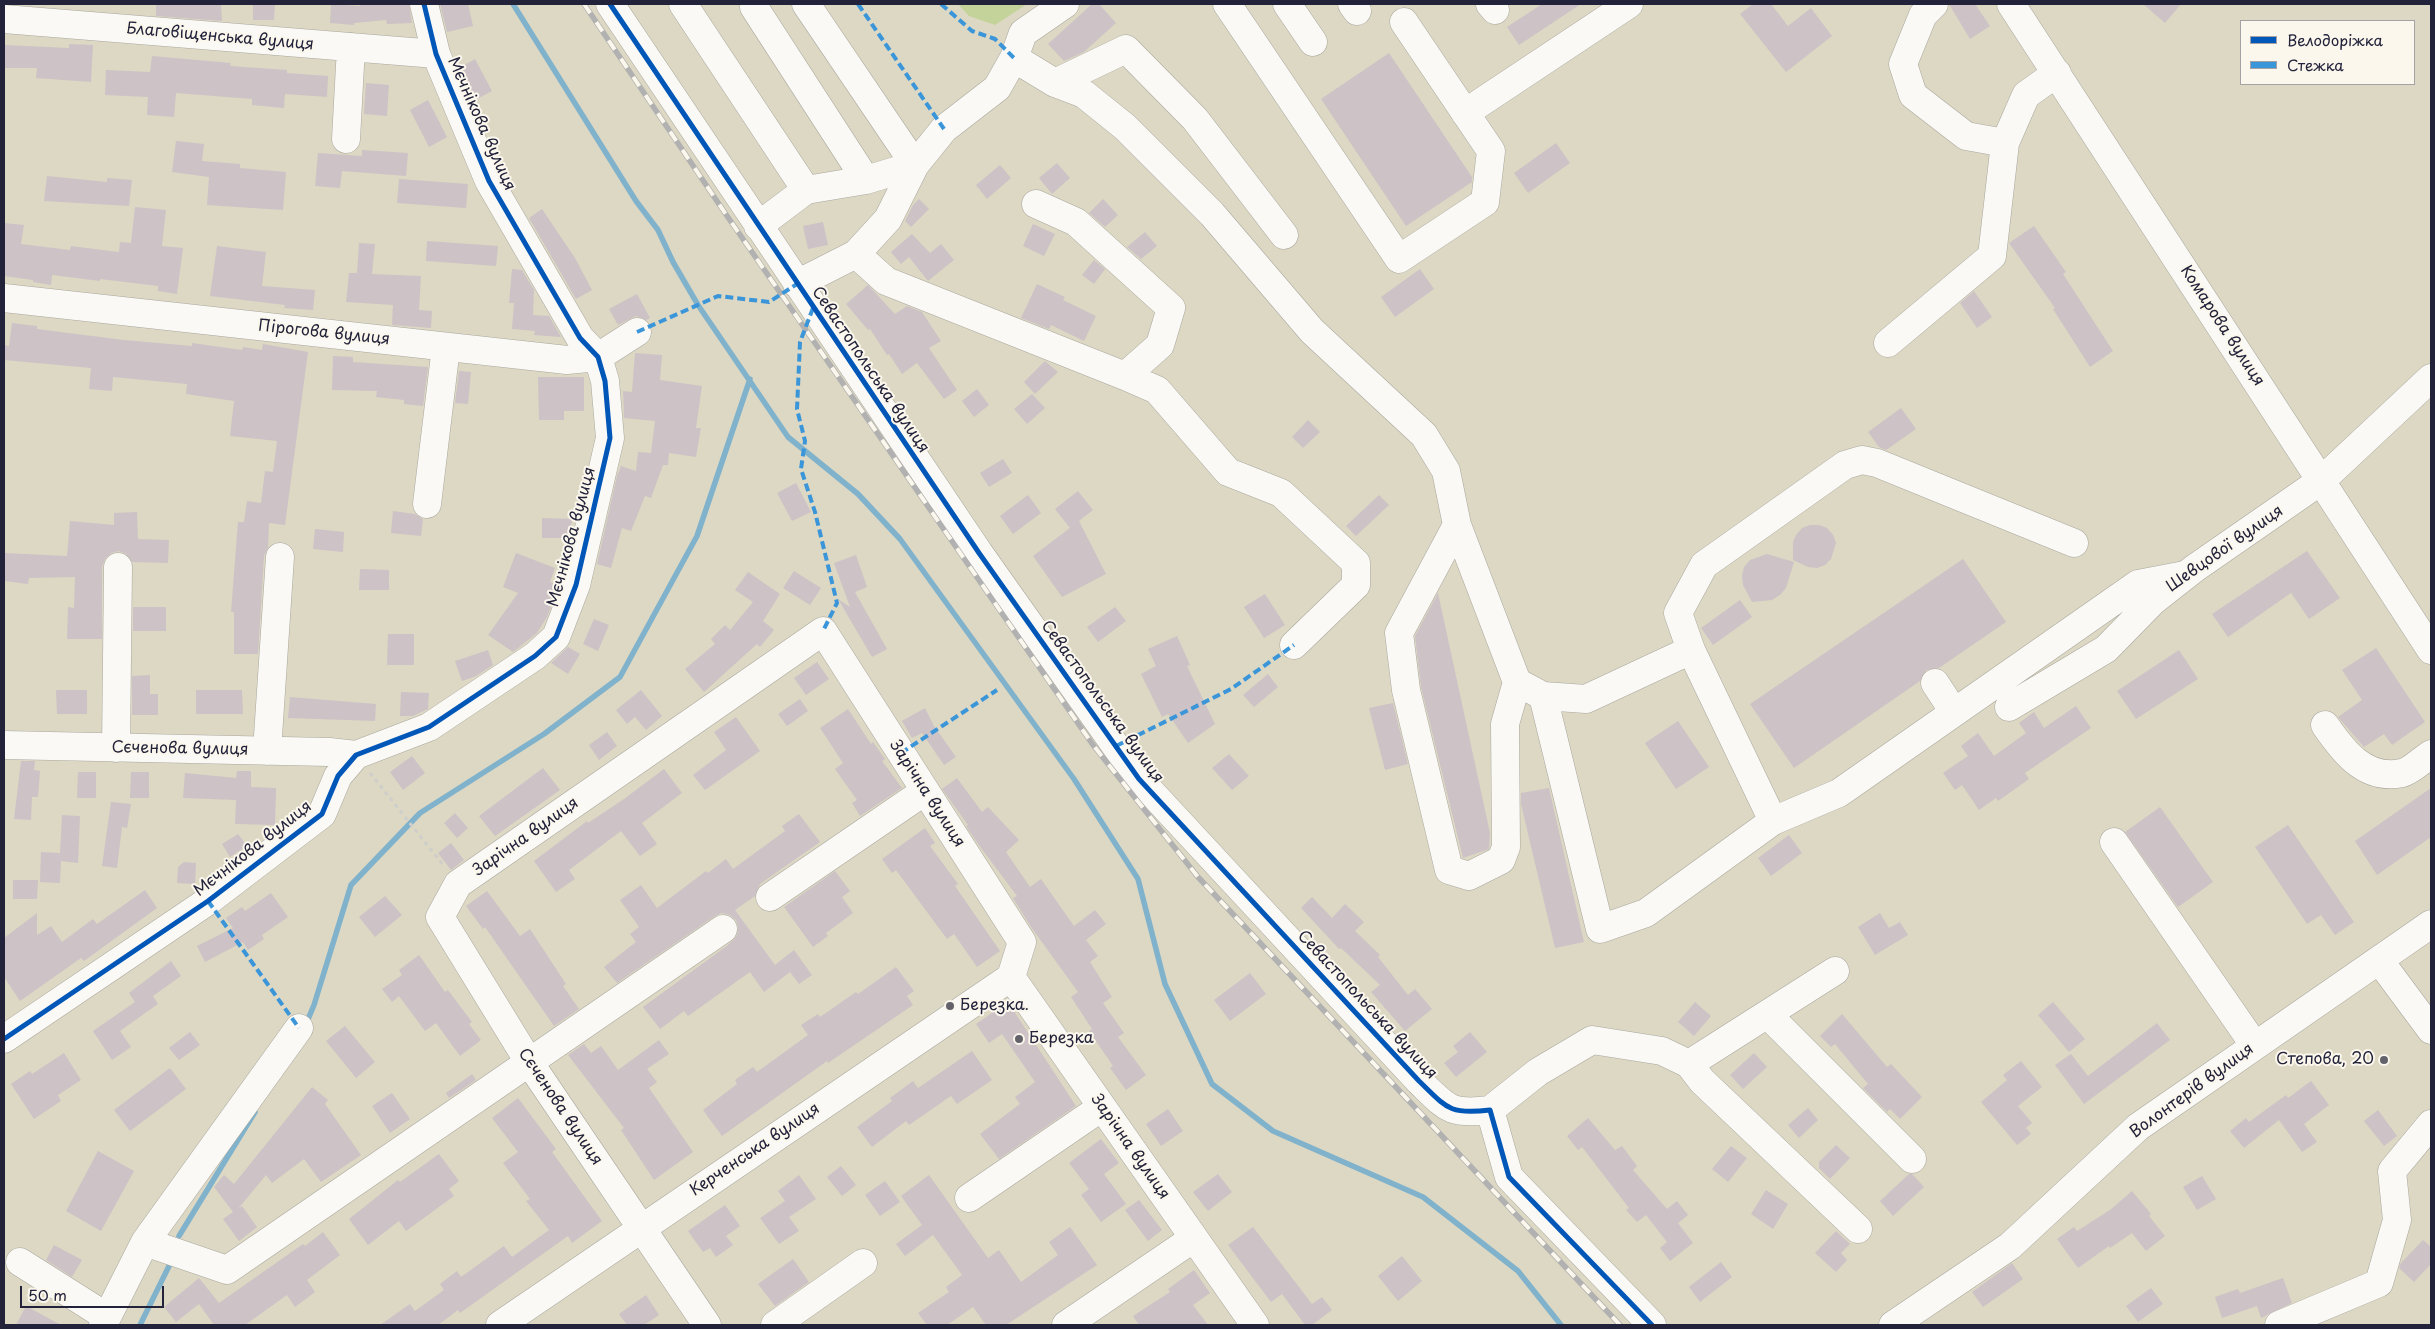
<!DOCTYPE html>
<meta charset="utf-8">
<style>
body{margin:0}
#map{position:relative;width:2435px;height:1329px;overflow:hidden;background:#dcd8c4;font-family:"Playpen Sans",sans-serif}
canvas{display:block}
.frame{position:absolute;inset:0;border:5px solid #22223b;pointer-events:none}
.legend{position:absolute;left:2240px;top:20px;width:175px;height:65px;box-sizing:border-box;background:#fbf7ec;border:1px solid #a4a2a5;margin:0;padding:6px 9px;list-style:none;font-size:15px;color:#22223b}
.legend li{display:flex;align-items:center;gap:10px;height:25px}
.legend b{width:25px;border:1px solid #a4a2a5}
.scale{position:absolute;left:20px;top:1286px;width:144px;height:22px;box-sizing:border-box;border:2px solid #22223b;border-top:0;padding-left:6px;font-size:15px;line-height:18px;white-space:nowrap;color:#22223b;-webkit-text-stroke:4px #fbf7ec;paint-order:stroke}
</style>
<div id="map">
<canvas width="2435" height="1329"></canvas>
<div class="frame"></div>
<ul class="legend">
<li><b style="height:6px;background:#0057b8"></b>Велодоріжка</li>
<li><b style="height:6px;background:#3b95d9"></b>Стежка</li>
</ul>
<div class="scale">50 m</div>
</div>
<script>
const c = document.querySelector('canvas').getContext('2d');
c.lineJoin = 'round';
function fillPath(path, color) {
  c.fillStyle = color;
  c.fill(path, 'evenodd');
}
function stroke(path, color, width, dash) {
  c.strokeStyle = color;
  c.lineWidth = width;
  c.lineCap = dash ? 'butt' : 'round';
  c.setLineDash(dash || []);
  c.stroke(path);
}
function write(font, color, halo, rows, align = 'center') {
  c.font = font + ' "Playpen Sans",sans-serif';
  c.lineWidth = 4;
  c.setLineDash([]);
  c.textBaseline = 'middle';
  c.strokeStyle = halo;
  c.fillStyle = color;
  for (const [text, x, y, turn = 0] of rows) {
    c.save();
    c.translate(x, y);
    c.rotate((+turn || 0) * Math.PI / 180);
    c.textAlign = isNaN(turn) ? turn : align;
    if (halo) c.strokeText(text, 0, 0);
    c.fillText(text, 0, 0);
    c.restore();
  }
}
fillPath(new Path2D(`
 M958,4H1027L995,25L969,16Z`), '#c4d399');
stroke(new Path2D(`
 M513,4L636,201L658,230L673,262L698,305L788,437L858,494L900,539L1074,779L1138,879L1165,984L1212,1084L1273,1131L1423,1197L1518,1271L1561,1325
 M306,1024L314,1005L351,885L420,813L544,734L620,677L697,536L750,379
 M179,1236L255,1112
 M140,1325L171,1262`), '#80b2cc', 5.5);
fillPath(new Path2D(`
 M156,4H221L222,21L156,16Z
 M253,4H275L274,20H253Z
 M331,4L360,6V4H409L412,23L387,24L386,20L354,23V25L330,23Z
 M440,4H468L473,26L447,32Z
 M1092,4H1099L1116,23L1084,52L1064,61L1048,44Z
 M1542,4H1581L1519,45L1507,27Z
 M1753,4H1771L1788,26L1811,8L1832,36L1786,72L1740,14Z
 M1949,4H1975L1990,26L1970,39Z
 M2143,4H2181L2165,23Z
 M69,44L93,45L91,82L36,78L37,68H4V45L69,48Z
 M1389,53L1472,177V182L1406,226L1321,99Z
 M152,56L231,63L230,66L287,70V73L328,76L327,97L285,94L284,108L252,105V99L176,93L174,117L147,115L148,97L105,95L106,70L150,72Z
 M475,59L492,91L475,100L459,68Z
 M366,83L389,85L387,116L364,114Z
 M428,100L447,137L429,147L410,110Z
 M176,141L204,144L202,161L240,164V168L286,172L283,210L207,205L209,177L172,172Z
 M1556,143L1570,163L1528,193L1514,173Z
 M362,150L408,153L406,176L342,171L340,188L315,186L318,153L362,156Z
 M1057,163L1070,178L1052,194L1039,178Z
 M1000,165L1011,178L987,199L976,185Z
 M47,176L107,182V178L132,180L129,206L44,201Z
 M399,179L468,184L466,208L397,203Z
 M919,199L929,209L911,227L905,221L913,205Z
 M1103,199L1118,215L1105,227L1089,213Z
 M135,207L166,210L162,246L183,248L177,294L158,291V286L100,279V281L52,275L51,285L33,282V280L4,276V223L24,225L21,244L70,250L71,246L119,252L120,242L131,243Z
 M542,209L575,258L592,290L576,299L529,218Z
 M823,222L828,245L808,249L803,226Z
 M1033,224L1055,234L1044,256L1023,246Z
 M2034,226L2066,272L2063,274L2113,351L2090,367L2053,309L2055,308L2009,243Z
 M1145,232L1157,246L1141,259L1127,247Z
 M912,234L930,253L941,244L954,260L928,281L909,257L901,264L891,252Z
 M427,241L498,246L496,266L426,261Z
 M359,243L375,244L372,274L421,276L419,310L432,311L431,328L392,325L393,305L346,302L349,273H357Z
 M217,246L266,252L262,286L315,290L313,310L284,308L285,305L210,296Z
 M1094,260L1105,269L1094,284L1082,275Z
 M512,269L522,270L534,290L533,315L549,316L561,337L534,335L535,331L512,329L514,303H509Z
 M1420,269L1434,289L1395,317L1381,297Z
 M1037,284L1065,297L1063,300L1096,316L1084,341L1051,325L1049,329L1021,318Z
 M868,285L895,314L907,306L922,312L941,341L929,348L957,390L944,399L917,363L902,374L889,354L887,355L870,329L868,330L846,304Z
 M1974,291L1992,317L1977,328L1960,303Z
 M637,294L650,318L646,320L636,316L618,325L609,309Z
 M12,323L37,326V329L124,340L192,346V343L242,350L243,347L262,350L263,344L308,352L285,525L269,523L268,548L264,556L258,654H234V612H231L238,522H244L247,501L261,503L265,471L273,472L277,441L230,436L234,401L186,394L187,384L113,377L112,391L89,389L91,368L4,360V345L9,346Z
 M635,353L662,355L660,380L702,386L696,428H701L696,457L669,453L668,465H663L651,498L645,496L631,531L622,528L611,568L597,564L617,476L621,466L636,471L638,452L651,453L655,421L624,418L623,391L632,392Z
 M333,356L353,357V362L428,367L423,406L404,404V400L376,397L377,391L332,390Z
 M1045,361L1058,372L1035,394L1024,382Z
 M459,371L471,372L468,404L455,403Z
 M538,377H584V411H564V420H539Z
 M977,389L989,405L974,417L962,401Z
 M1032,394L1045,408L1027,424L1014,409Z
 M1901,408L1916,429L1886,450L1879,447L1868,432Z
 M1308,420L1320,432L1303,448L1292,437Z
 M1003,459L1012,473L989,487L980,473Z
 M796,483L811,512L792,521L777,493Z
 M1078,491L1093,510L1070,528L1055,509Z
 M1028,495L1041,513L1013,534L1000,516Z
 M1379,495L1389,505L1356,536L1346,526Z
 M393,511L415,514L423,519L421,536L391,533Z
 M137,512L138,539L169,540L168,563L132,562L126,554L119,551L111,553L105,559L102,567V639H67L68,607L74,608L75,577L29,578L28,584L4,581V553L67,556L70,521L114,525V513Z
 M542,518L573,519L566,538H542Z
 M1079,521L1106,574L1062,597L1033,556Z
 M1810,525H1819L1827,528L1833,535L1836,543L1831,559L1825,565L1817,568L1808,567L1793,560V542L1796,535L1802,528Z
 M315,529L344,532L343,552L313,549Z
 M2307,551L2340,598L2309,619L2291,593L2228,637L2212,614Z
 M516,553L555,568L550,582L559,586L547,617L537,633L513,652L488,635L518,593L503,587Z
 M1767,554L1794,562L1786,588L1780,595L1772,600L1752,602L1743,585L1742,576L1744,567L1750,560Z
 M856,555L867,587L855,592L887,649L872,657L838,599L850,607L834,563Z
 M1963,559L2006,622L1939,668L1926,670L1920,681L1794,768L1750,704Z
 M360,569L389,570V590H359Z
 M794,571L821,588L810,605L783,588Z
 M748,572L780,594L763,621L774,630L760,647L757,644L704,692L685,669L715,644L711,639L725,625L730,630L753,602L735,590Z
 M1438,593L1490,833L1489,849L1463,858L1421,687L1415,636Z
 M1265,594L1285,625L1264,638L1244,607Z
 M1740,600L1752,617L1713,645L1701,628Z
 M133,607H166V631H133Z
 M1115,607L1126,621L1098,642L1087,627Z
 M594,619L609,625L598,651L583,644Z
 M388,634H414V665H387Z
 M1177,636L1190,665L1187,666L1215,724L1188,743L1168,714L1162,717L1141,674L1156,666L1148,649Z
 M568,647L580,654L568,674L551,663Z
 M2376,648L2425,722L2392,745L2384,734L2364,747L2338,717L2362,700L2342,670Z
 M488,650L493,665L476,676L462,681L455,661Z
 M2179,650L2198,679L2136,719L2117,691Z
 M817,662L829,679L806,695L794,678Z
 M1268,674L1278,687L1254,707L1243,695Z
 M150,675V694H158V715H132V676Z
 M56,690H87V714H57Z
 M196,690H242L243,714H196Z
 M641,690L662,716L646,730L635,717L627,724L616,710Z
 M401,692L429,693L428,709L413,716H400Z
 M290,697L376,704L375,721L288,718Z
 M800,699L808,711L787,726L778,714Z
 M1393,703L1408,764L1385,770L1369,708Z
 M2076,706L2091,728L2025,773L2029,779L1998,801L1996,798L1979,810L1962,785L1955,790L1943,773L1968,756L1961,746L1978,733L1994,756L2026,733L2019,723L2034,712L2044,728Z
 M925,708L934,726L956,757L944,765L922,733L912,738L902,721Z
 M848,709L871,744L873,742L885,759L882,761L902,788L860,816L852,803L857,800L835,769L843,763L820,728Z
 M736,717L760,751L705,790L693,775L726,750L714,732Z
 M1678,721L1709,767L1676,789L1645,743Z
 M607,732L617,746L599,760L589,745Z
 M1229,754L1249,776L1232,790L1212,768Z
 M412,756L425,773L403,790L390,772Z
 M21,761H35L34,770L40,771L38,797H32L31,820L14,819Z
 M543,768L560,790L495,836L479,816Z
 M664,769L682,793L642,823L657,844L640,856L621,831L569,870L575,879L556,892L534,861L587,821L588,823L624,799Z
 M237,771H251V787L276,788L275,825L235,824L236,800L183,798L185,773L236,778Z
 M78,772H96V798H77Z
 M131,772H149V798H130Z
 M957,778L982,812L988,807L1019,840L1006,852L1030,887L1041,879L1074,926L1095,910L1106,924L1086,940L1098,956L1090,962L1112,997L1103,1003L1124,1033L1118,1037L1146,1075L1126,1090L1110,1068L1113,1066L1089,1031L1092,1029L1071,997L1078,992L1031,927L1013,898L1017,896L978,844L966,826L968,825L942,789Z
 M1549,788L1584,942L1555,948L1521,804V793Z
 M2431,788V837L2377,875L2355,841Z
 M111,802L131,804L127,828L122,827L117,868L102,866Z
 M2160,807L2213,882L2178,907L2125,832Z
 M455,813L468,828L457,838L444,823Z
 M799,814L820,842L760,884L755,896L735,910L775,965L794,950L812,975L799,984L790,972L764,992L750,972L688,1016L684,1011L660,1029L643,1007L728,945L737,936L738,927L736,920L730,915L722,913L715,916L617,983L604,967L636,942L630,934L639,927L620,900L641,885L657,908L706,871L708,873L726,859L733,869L785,831L782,826Z
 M62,815L80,816L78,863L61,861L60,883L40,882L41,852L60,853Z
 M2288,825L2354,922L2335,935L2321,915L2307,924L2255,847Z
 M925,828L935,843L930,846L958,884L955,886L1000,951L977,967L954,934L947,939L896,870L892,873L882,859Z
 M238,834L247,846L230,857L222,844Z
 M1789,835L1802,853L1771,876L1758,858Z
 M451,843L464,860L451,870L438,853Z
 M184,862L196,863L195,884L177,883L178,867Z
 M835,871L850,891L842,897L853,913L826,933L828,936L813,947L784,907Z
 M13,880H38L37,899H13Z
 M145,890L157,908L84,961L81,958L20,1001L4,977V938L37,913V935L51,926L62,942L93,919L97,924Z
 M487,891L520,936L530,929L566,984L563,986L579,1009L554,1026L485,927L483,929L466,906Z
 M271,893L288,917L262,935L264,939L248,950L243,942L205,962L197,946L233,928L226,918L242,907L245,911Z
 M385,896L402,915L375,937L359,917Z
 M1312,897L1332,918L1345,904L1364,922L1355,931L1380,955L1378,957L1408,995L1415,989L1432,1009L1405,1031L1371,992L1380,985L1341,948L1339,949L1301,908Z
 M1880,913L1889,928L1900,922L1908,935L1875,955L1858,927Z
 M419,955L445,992L448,990L472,1022L469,1024L481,1040L460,1056L436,1023L425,1031L399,996L392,1002L382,989L402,975L399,970Z
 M171,961L181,976L153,996L158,1004L120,1031L131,1047L112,1060L93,1031L135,1002L129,993Z
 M896,967L914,991L907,996L913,1005L828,1063L827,1061L722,1136L703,1110L737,1084L735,1080L753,1067L757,1072L808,1035L801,1025L818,1014L820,1017L856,992L858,994Z
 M1250,973L1266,994L1230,1021L1214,1000Z
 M1008,1002L1076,1106L999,1159L980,1134L1020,1104L1015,1097L1035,1082L1002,1034L989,1043L976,1024Z
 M1695,1002L1711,1016L1694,1036L1678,1022Z
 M2053,1002L2085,1039L2069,1052L2038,1015Z
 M1842,1014L1887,1067L1891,1064L1922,1097L1900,1119L1890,1109L1887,1112L1863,1088L1868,1084L1835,1044L1831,1047L1820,1036Z
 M2157,1023L2170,1040L2084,1104L2055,1065L2071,1054L2088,1076Z
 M345,1026L375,1062L356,1078L326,1041Z
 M190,1032L200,1045L179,1060L169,1048Z
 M1470,1032L1487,1052L1456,1077L1444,1063L1458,1052L1453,1046Z
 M659,1040L669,1054L647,1069L657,1082L649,1088L693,1152L654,1180L621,1130L624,1128L568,1055L584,1044L591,1053L601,1046L618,1070Z
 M972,1051L992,1080L957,1104L951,1096L909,1125L906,1121L872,1147L857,1127L892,1101L890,1098L913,1081L918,1088Z
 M64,1053L81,1080L58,1095L61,1101L34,1119L11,1084L30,1071L32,1074Z
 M1754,1053L1767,1067L1743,1089L1730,1075Z
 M2021,1061L2042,1087L2018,1106L2032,1123L2026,1128L2031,1134L2017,1145L1981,1102L2007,1080L2003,1075Z
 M170,1068L186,1089L130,1131L114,1110Z
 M472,1074L476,1080L449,1098L446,1093Z
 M2311,1081L2329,1105L2304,1124L2317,1142L2302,1152L2279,1120L2244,1148L2230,1131L2246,1118L2249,1122L2286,1095L2288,1098Z
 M312,1087L328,1100L325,1104L361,1155L321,1182L304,1159L272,1183L266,1175L238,1209L242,1206L257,1227L239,1241L223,1219L233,1212L214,1187L224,1175L234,1184Z
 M392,1093L410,1119L390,1133L372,1106Z
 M518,1098L556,1149L552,1152L602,1221L572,1243L568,1236L460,1313L458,1310L438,1325H380L410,1304L415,1311L444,1290L440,1284L457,1271L461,1277L504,1246L512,1257L549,1230L526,1201L530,1199L503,1163L518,1152L492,1118Z
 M1808,1108L1818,1120L1799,1138L1788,1125Z
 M1168,1109L1183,1131L1161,1146L1146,1124Z
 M2378,1110L2397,1136L2384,1146L2364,1121Z
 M1588,1118L1615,1150L1622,1146L1637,1166L1633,1170L1667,1209L1677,1201L1688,1215L1678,1223L1693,1243L1670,1261L1660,1248L1667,1242L1646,1215L1637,1222L1626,1210L1629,1208L1582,1147L1578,1150L1567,1136Z
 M1101,1139L1119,1163L1104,1174L1126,1204L1101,1222L1081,1195L1089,1189L1069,1163Z
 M1836,1145L1850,1158L1830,1179L1819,1168V1162Z
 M1731,1146L1747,1158L1728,1182L1712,1169Z
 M98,1151L134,1171L101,1231L66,1211Z
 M439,1154L459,1181L449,1189L454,1196L406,1231L399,1221L368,1245L349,1219L398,1180L400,1182Z
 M841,1166L856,1185L842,1196L827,1177Z
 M1218,1174L1232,1192L1208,1211L1193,1192Z
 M1909,1174H1912L1924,1187L1893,1216L1880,1201Z
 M799,1175L816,1199L789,1217L799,1231L779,1244L760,1218L785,1201L778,1191Z
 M929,1175L988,1258L999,1250L1021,1282L1058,1255L1049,1242L1070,1227L1097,1265L1006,1325H986L973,1307L947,1325H927L918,1313L949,1292L946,1287L962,1275L933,1235L905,1256L896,1244L922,1225L901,1196Z
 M2202,1176L2216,1199L2197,1210L2183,1187Z
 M885,1181L900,1202L880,1216L865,1195Z
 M1766,1190L1788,1204L1773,1229L1751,1214Z
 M2132,1191L2151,1214L2149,1216L2165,1236L2146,1251L2132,1233L2110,1248L2109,1246L2078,1268L2057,1239L2074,1227L2077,1231L2110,1210Z
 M1139,1200L1162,1230L1148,1241L1125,1210Z
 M725,1205L740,1226L726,1236L733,1245L716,1257L710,1248L703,1252L688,1231Z
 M1253,1227L1312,1304L1322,1297L1332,1310L1312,1325H1305L1282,1294L1271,1302L1228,1245Z
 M1836,1231L1850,1244L1841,1253L1847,1260L1836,1272L1815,1253Z
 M323,1232L340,1255L307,1280L315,1292L295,1307L287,1295L245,1325H214L199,1304L176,1322L164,1307L199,1278L219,1303L303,1244L305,1246Z
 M2423,1240L2431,1247V1264L2414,1282L2399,1268L2401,1263Z
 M54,1245L82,1260L72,1277L46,1260Z
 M1402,1256L1422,1281L1398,1301L1378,1276Z
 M793,1259L809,1282L775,1306L758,1284Z
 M1721,1262L1732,1277L1700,1302L1689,1287Z
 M2012,1263L2023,1279L1983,1307L1972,1292Z
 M1194,1270L1210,1293L1193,1305L1208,1325H1139L1133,1316L1170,1292L1168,1289Z
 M2283,1278L2292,1303L2261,1318L2257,1306L2222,1318L2215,1297L2238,1289L2240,1293Z
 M2151,1288L2163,1304L2138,1322L2126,1306Z
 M646,1295L659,1315L644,1325H627L619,1314Z
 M26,1306L61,1325H16Z`), '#cdc2c6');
const minor = new Path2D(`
 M610,4L979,553L1139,779L1419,1081C1447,1108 1449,1115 1490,1110L1509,1177L1652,1325
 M683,4L806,190
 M1227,4L1399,259L1485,202L1491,151L1404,22
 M1287,4L1313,42
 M1352,4L1357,11
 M1490,4L1495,10
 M1934,4L1923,15L1903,64L1913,95L1966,136L2005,143
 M2011,4L2431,650
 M754,7L866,180
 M4,19L436,54
 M1014,58L1055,83L1084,94L1125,127L1212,214L1312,331L1424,435L1446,471L1457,525L1517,682L1543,696L1586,699L1691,650
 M1055,83L1126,49L1195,119L1284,235
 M1465,113L1629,4
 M346,139L351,47
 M758,226L806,190L866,180L915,165L806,4
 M856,254L886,281L1125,376L1160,345L1171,308L1076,222L1036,204
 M797,284L856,254L888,219L915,165L944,129L997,88L1014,58L1023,33L1065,4
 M4,298L567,360L598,357L637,332
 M1888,343L1992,256L2005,143L2026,95L2057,73
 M1125,376L1157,390L1228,472L1281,493L1356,563V585L1294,645
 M427,504L446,347
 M1457,525L1399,633L1406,690L1449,870L1469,876L1501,860L1506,847L1505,724L1517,682
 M1935,683L1954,712
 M1543,696L1600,929L1646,913L1773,821L1839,793L2138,584L2185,575
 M2009,707L2106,649L2153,601L2195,568L2322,480L2431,378
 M2325,725C2343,751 2365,781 2402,773C2411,771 2423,759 2431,754
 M4,745L329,752L356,755
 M116,748L118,567
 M267,751L280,557
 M1773,821L1691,650L1678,613L1704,565L1845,465L1862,460L1877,463L2074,543
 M2114,842L2255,1046
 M770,897L925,791
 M2379,960L2431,1030
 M1011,977L1255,1325
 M1768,1015L1912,1159
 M4,1039L208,901L322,814L338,776L356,755L429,727L535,656L556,637L576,585L610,438L605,381L598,357L580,338L489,181L436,54L424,4
 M1689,1064L1835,971
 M1490,1110L1538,1072L1592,1040L1662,1051L1689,1064L1702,1081L1858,1229
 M969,1198L1102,1107
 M145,1242L227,1270L723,929
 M20,1262L107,1317
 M103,1325L145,1242L299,1028
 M500,1325L1011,977
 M707,1325L529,1062L440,917L458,884L823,631L1022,942L1011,977
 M775,1325L863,1263
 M1066,1325L1194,1238
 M1893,1325L2010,1246L2138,1127L2431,924
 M2279,1325L2379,1283L2397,1220L2392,1171L2431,1124`);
stroke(minor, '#aaa79d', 29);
stroke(new Path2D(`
 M370,773L444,866`), '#cfceca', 3, [4, 4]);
stroke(minor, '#faf9f6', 28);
const rail = new Path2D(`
 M584,4L725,213L1093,745L1198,877L1620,1325`);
stroke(rail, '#b2b1b1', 5.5);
stroke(rail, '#fbf7ec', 4, [11]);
stroke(new Path2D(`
 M858,4L944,129
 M941,4L972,31L995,39L1014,58
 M813,308L800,342L797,409L805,441L801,469L815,512L837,603L823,631
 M637,332L718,296L769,302L797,284
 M1116,746L1231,689L1294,645
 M901,753L997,690
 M208,901L299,1028`), '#3b95d9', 4, [8, 4]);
stroke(new Path2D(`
 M610,4L979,553L1139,779L1419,1081C1447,1108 1449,1115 1490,1110L1509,1177L1652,1325
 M4,1039L208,901L322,814L338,776L356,755L429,727L535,656L556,637L576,585L610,438L605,381L598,357L580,338L489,181L436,54L424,4`), '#0057b8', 5);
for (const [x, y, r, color] of [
 [950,1006,5,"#63626b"],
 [1019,1039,5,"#63626b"],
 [2384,1060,5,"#63626b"]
]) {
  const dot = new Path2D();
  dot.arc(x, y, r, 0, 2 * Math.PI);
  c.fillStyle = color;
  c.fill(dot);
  stroke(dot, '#fbf7ec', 2);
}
write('16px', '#22223b', '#fbf7ec', [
 ["Благовіщенська вулиця",220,37,5],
 ["Мєчнікова вулиця",481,124,66],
 ["Комарова вулиця",2222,326,57],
 ["Пірогова вулиця",324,333,6],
 ["Севастопольська вулиця",870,370,56],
 ["Мєчнікова вулиця",572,537,-75],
 ["Шевцової вулиця",2225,549,-35],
 ["Севастопольська вулиця",1102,702,54],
 ["Сєченова вулиця",180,749,1],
 ["Зарічна вулиця",927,794,57],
 ["Зарічна вулиця",526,837,-35],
 ["Мєчнікова вулиця",253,849,-38],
 ["Севастопольська вулиця",1367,1005,47],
 ["Волонтерів вулиця",2192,1091,-36],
 ["Сєченова вулиця",560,1107,56],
 ["Зарічна вулиця",1130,1147,55],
 ["Керченська вулиця",755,1150,-34]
]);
write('16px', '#22223b', '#fbf7ec', [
 ["Березка.",960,1006],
 ["Березка",1029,1039],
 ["Степова, 20",2374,1060,"right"]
], 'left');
</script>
